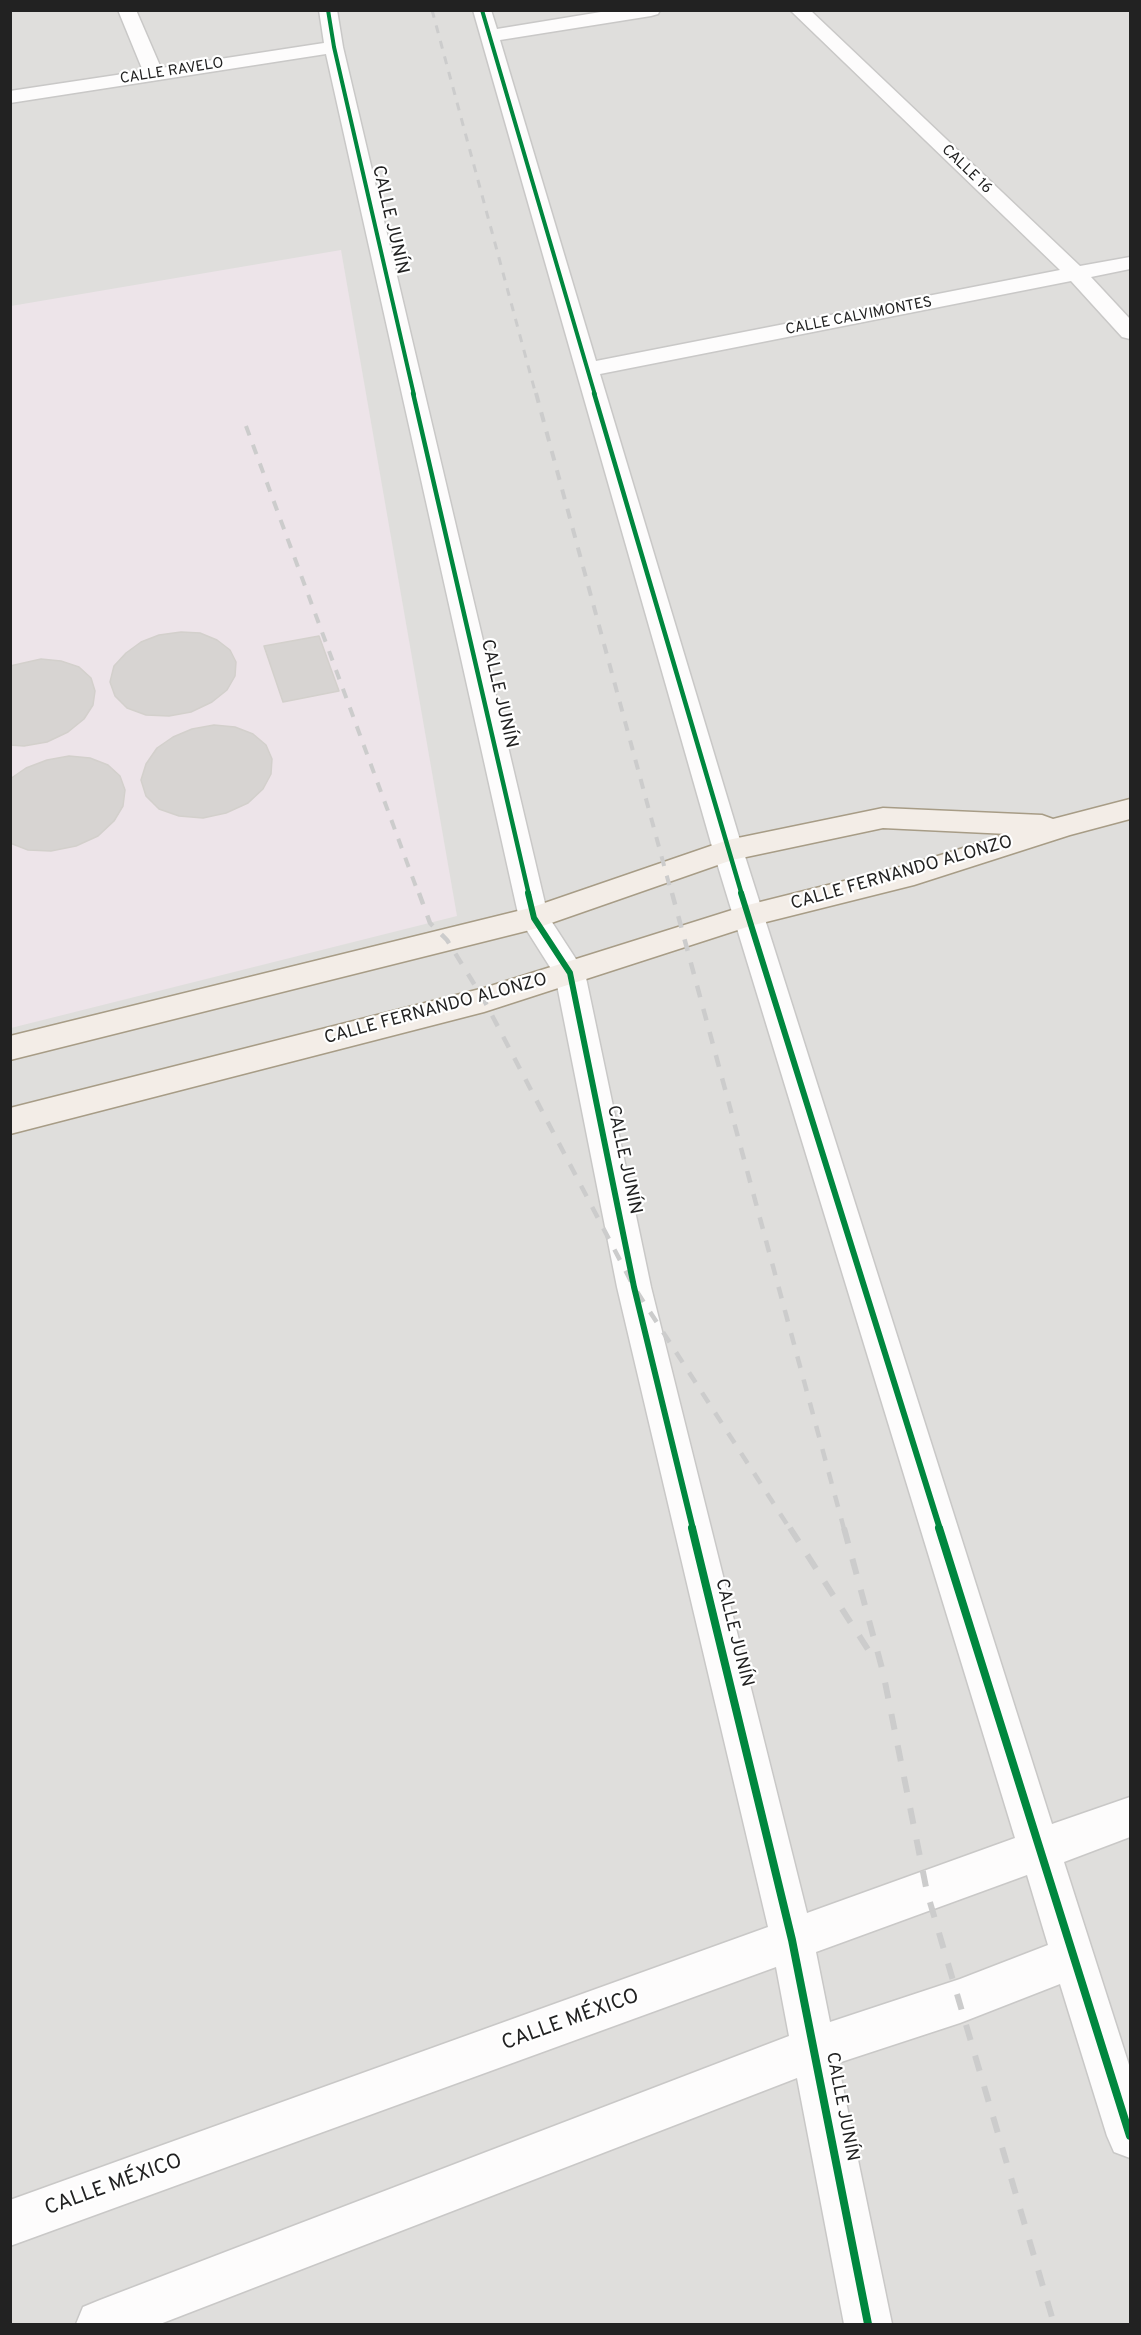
<!DOCTYPE html>
<meta charset="utf-8">
<style>
body{margin:0}
#map{position:relative;width:1141px;height:2335px;overflow:hidden;background:#f0eeeb;font-family:Overpass,sans-serif}
canvas{display:block}
.frame{position:absolute;inset:0;border:12px solid #222;pointer-events:none}
</style>
<div id="map">
<canvas width="1141" height="2335"></canvas>
<div class="frame"></div>
</div>
<script>
const c = document.querySelector('canvas').getContext('2d');
c.lineJoin = 'round';
function fillPath(path, color) {
  c.fillStyle = color;
  c.fill(path, 'evenodd');
}
function stroke(path, color, width, dash) {
  c.strokeStyle = color;
  c.lineWidth = width;
  c.lineCap = dash ? 'butt' : 'round';
  c.setLineDash(dash || []);
  c.stroke(path);
}
function write(font, color, halo, rows, align = 'center') {
  c.font = font + ' Overpass,sans-serif';
  c.lineWidth = 4.5;
  c.setLineDash([]);
  c.textBaseline = 'middle';
  c.strokeStyle = halo;
  c.fillStyle = color;
  for (const [text, x, y, turn = 0] of rows) {
    c.save();
    c.translate(x, y);
    c.rotate((+turn || 0) * Math.PI / 180);
    c.textAlign = isNaN(turn) ? turn : align;
    if (halo) c.strokeText(text, 0, 0);
    c.fillText(text, 0, 0);
    c.restore();
  }
}
fillPath(new Path2D(`
 M11,11H1130V2324H11Z`), '#dfdedc');
fillPath(new Path2D(`
 M341,250L457,916L11,1028V306Z`), '#ede4e9');
const building = new Path2D(`
 M181,632L200,633L217,640L230,650L236,662L235,676L227,690L212,702L191,712L169,716L146,715L127,708L115,696L110,682L114,666L126,653L141,642L159,635Z
 M319,636L339,691L283,702L264,646Z
 M41,659L61,661L79,667L91,678L95,691L93,705L84,719L68,732L47,742L24,746L10,745V666Z
 M214,725L235,727L253,734L266,745L272,759L271,774L263,789L248,803L226,813L203,818L179,816L159,809L146,796L141,780L146,764L157,748L173,737L192,729Z
 M69,756L90,758L108,765L120,776L125,790L123,806L114,821L98,836L76,846L51,851L28,850L10,843V779L26,768L47,760Z`);
fillPath(building, '#d7d4d2');
stroke(building, '#d3d0cc', 1.5);
const minor = new Path2D(`
 M118,10H136L161,68L324,43L319,10H337L343,47L548,916L585,973L651,1287L807,1913L1015,1838L713,850L473,10H491L497,29L613,10H660L658,14L651,16L500,40L596,361L1060,270L790,10H810L1080,266L1130,257V269L1091,277L1130,319V339L1122,337L1071,281L600,374L743,850L1052,1824L1130,1797V1837L1064,1862L1130,2068V2158L1114,2152L1107,2136L1060,1984L960,2023L838,2063L892,2324H844L797,2078L160,2324H76L83,2307L100,2300L789,2036L776,1967L10,2246V2200L768,1927L617,1287L555,975L519,918L326,54L10,103V91L143,71ZM1027,1875L1048,1945L960,1979L830,2022L816,1952Z`);
const major = new Path2D(`
 M1130,799V819L1070,835L914,885L750,926L484,1012L10,1134V1108L484,988L748,905L912,864L1008,834L883,828L732,860L534,929L10,1060V1036L530,908L728,840L883,808L1042,815L1053,819Z`);
stroke(minor, '#c9c8c7', 3);
stroke(major, '#a79c86', 3);
fillPath(minor, '#fdfcfc');
fillPath(major, '#f3ede7');
stroke(new Path2D(`
 M432,10L536,395`), '#ccc', 3, [8, 8]);
stroke(new Path2D(`
 M536,393L672,895
 M246,426L419,895`), '#ccc', 4, [10, 10]);
stroke(new Path2D(`
 M419,893L430,923L447,940L484,1000L634,1287L790,1529
 M672,893L844,1529`), '#ccc', 4.5, [12, 12]);
stroke(new Path2D(`
 M790,1528L876,1662
 M844,1528L883,1672L927,1892L1054,2324`), '#ccc', 6, [16, 16]);
stroke(new Path2D(`
 M328,10L334,47L414,395
 M482,10L595,395`), '#00873e', 4);
stroke(new Path2D(`
 M413,393L529,895
 M594,393L742,895`), '#00873e', 4.5);
stroke(new Path2D(`
 M528,893L534,918L570,973L634,1287L693,1529
 M741,893L940,1529`), '#00873e', 6);
stroke(new Path2D(`
 M692,1528L792,1940L868,2324
 M939,1528L1130,2136`), '#00873e', 8);
write('15px', '#222', '#fff', [
 ["CALLE RAVELO",172,72,-9],
 ["CALLE 16",966,170,44],
 ["CALLE CALVIMONTES",859,317,-11]
]);
write('18px', '#222', '#fff', [
 ["CALLE JUNÍN",389,220,77],
 ["CALLE JUNÍN",498,694,77],
 ["CALLE FERNANDO ALONZO",902,874,-16],
 ["CALLE FERNANDO ALONZO",436,1010,-15],
 ["CALLE JUNÍN",623,1160,78],
 ["CALLE JUNÍN",733,1633,76],
 ["CALLE JUNÍN",841,2107,79]
]);
write('21px', '#222', '#fff', [
 ["CALLE MÉXICO",571,2021,-20],
 ["CALLE MÉXICO",114,2186,-20]
]);
</script>
